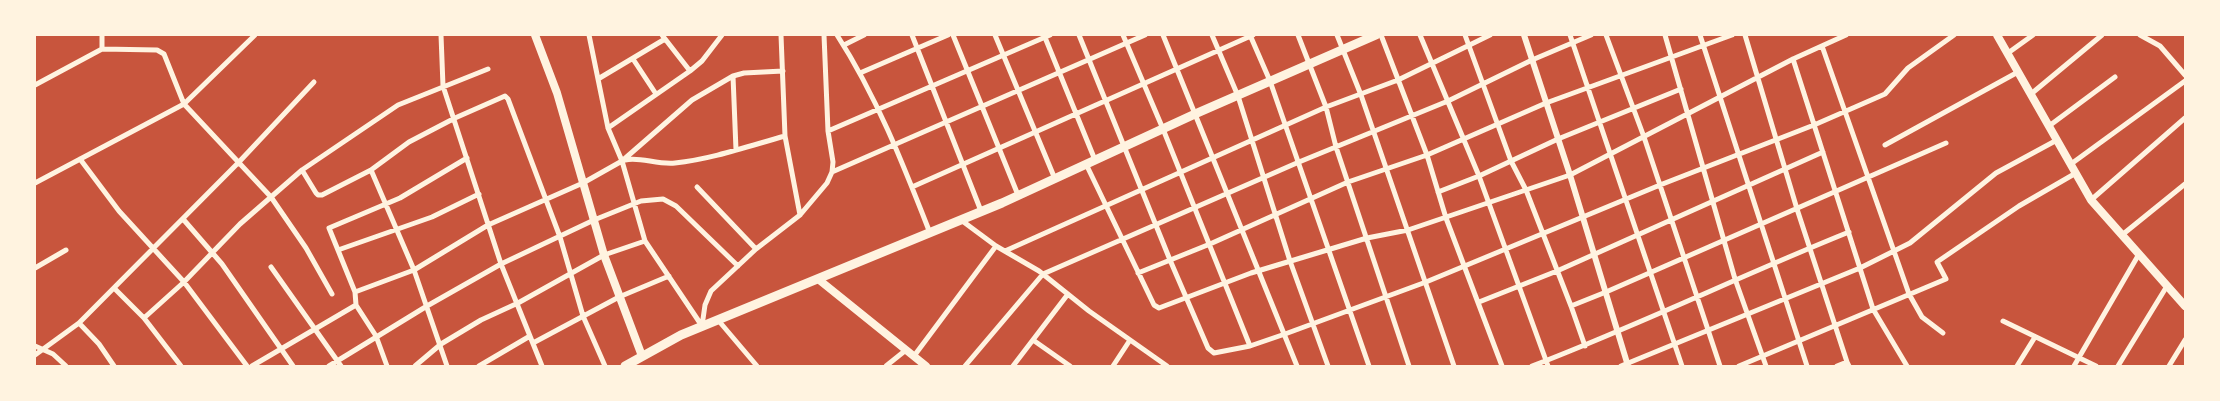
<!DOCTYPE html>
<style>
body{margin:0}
#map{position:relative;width:2220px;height:401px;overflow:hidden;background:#c8553d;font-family:"Alegreya Sans",sans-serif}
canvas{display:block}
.frame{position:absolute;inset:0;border:36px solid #fff3e0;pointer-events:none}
</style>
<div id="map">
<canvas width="2220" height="401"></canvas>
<div class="frame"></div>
</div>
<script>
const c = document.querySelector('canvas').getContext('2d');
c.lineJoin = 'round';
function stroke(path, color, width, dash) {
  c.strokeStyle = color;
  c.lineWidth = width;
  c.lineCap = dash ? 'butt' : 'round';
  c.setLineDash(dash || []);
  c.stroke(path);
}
stroke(new Path2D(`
 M441,35L443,86L501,264L542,366
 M589,35L608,128L622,161L645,241L702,326
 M662,35L690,71
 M781,35L785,136L800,215
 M837,35C877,97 903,164 930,233
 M912,35L981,211
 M953,35L1018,195
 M995,35L1055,179
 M1044,35L1095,160
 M1079,35L1170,260L1208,348L1214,353L1250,346L1285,334L1426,282L1660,185L1814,125L1885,94L1908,68L1954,35
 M1123,35L1163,129L1250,346
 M1163,35L1297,366
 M1212,35L1238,96L1290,261L1328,366
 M1250,35L1270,81L1369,366
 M1298,35L1326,107L1336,147L1409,366
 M1337,35L1361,95L1454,366
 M1381,35L1427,155L1446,218L1502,366
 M1420,35L1479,176L1548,366
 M1465,35L1511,161L1526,190L1571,306L1585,346
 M1570,35L1682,366
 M1606,35L1644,137L1720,366
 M1665,35L1735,279L1766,366
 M1700,35L1807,366
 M1745,35L1797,209L1847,362
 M2140,35L2160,46L2185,75
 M844,45L864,35
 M1822,46L1909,294L1922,317L1943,333
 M102,49V35
 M2008,53L2033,35
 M633,59L656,94
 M1793,59L1873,309L1907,366
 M860,73L948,35
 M733,76L736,150
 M598,79L665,39
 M35,85L102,49L157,50L164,54L184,104L271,197L306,248L332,294
 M2031,94L2102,35
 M2049,126L2115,77
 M608,128L690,71L702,61L722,35
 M828,131L1050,35
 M1885,145L2018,72
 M80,159L119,211L184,282L247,366
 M625,160C639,156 657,165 675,163C712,159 749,146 785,136
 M1086,164L1154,305L1159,308L1251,273L1367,238L1408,230L1570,175L1793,59L1846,35
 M2071,164L2185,81
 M302,170L316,193L318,195H322L371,170L409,142L455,118L505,96L508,99L560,237L583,316L605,366
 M371,170L414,270L447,366
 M832,172L1145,35
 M35,183L184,104L255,35
 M697,187L756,249
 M912,187L1253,35
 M1438,192L1479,176L1558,139L1681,89
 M2091,200L2185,118
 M183,219L222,264L293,366
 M961,220L996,246L1039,271L1089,311L1167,366
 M2122,235L2185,184
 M338,250L432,217L479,194
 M1005,251L1326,107L1398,80L1490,35
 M271,267L341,366
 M35,268L66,250
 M1138,273L1210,244L1348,182L1427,155L1546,103L1732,35
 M114,288L144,318L181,366
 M355,292L414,270L488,225L583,183L622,161L692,100L733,76L744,73L783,71
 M1479,302L1557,271L1823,152
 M1571,306L1606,292L1946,143
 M144,318L184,282L240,224L302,170L398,105L488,69
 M718,320L757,366
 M2003,321L2096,366
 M79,323L99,344L114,366
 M702,326L705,305L711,291L756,249L800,215L827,183L832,172L833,162L828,131L824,35
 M1033,340L1070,366
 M533,343L619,297L669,276
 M35,346L53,354L66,366
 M35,355L79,323L239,162L314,82
 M914,356L996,246
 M252,366L356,305
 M329,366L427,306L501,264L594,220L641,201L663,199L676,206L738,266
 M387,366L376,336L356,305L355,292L329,228L400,198L467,158
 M415,366L441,344L481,320L518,303L604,255L645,241
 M479,366L530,336
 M886,366L906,350
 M965,366L1043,274L1299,162L1448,101L1532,60L1591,35
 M1013,366L1068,294
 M1113,366L1130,340
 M1532,366C1639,325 1742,275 1849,232
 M1621,366L1860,268L1910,243L1996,173L2057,140
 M1739,366L1946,279L1937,262L2019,206L2076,173
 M1837,366L1847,362L1849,366
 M2017,366L2035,337
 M2074,366L2139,254
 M2118,366L2167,286
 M2169,366L2185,340`), '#fff3e0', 5);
stroke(new Path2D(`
 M1524,35L1570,175L1628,366`), '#fff3e0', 6);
stroke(new Path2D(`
 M535,35L557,93L604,255L642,356
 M1997,35L2091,200L2185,306
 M818,279L926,366`), '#fff3e0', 8);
stroke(new Path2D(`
 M625,366L681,335L1002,203L1195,114L1376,35`), '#fff3e0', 9);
</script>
